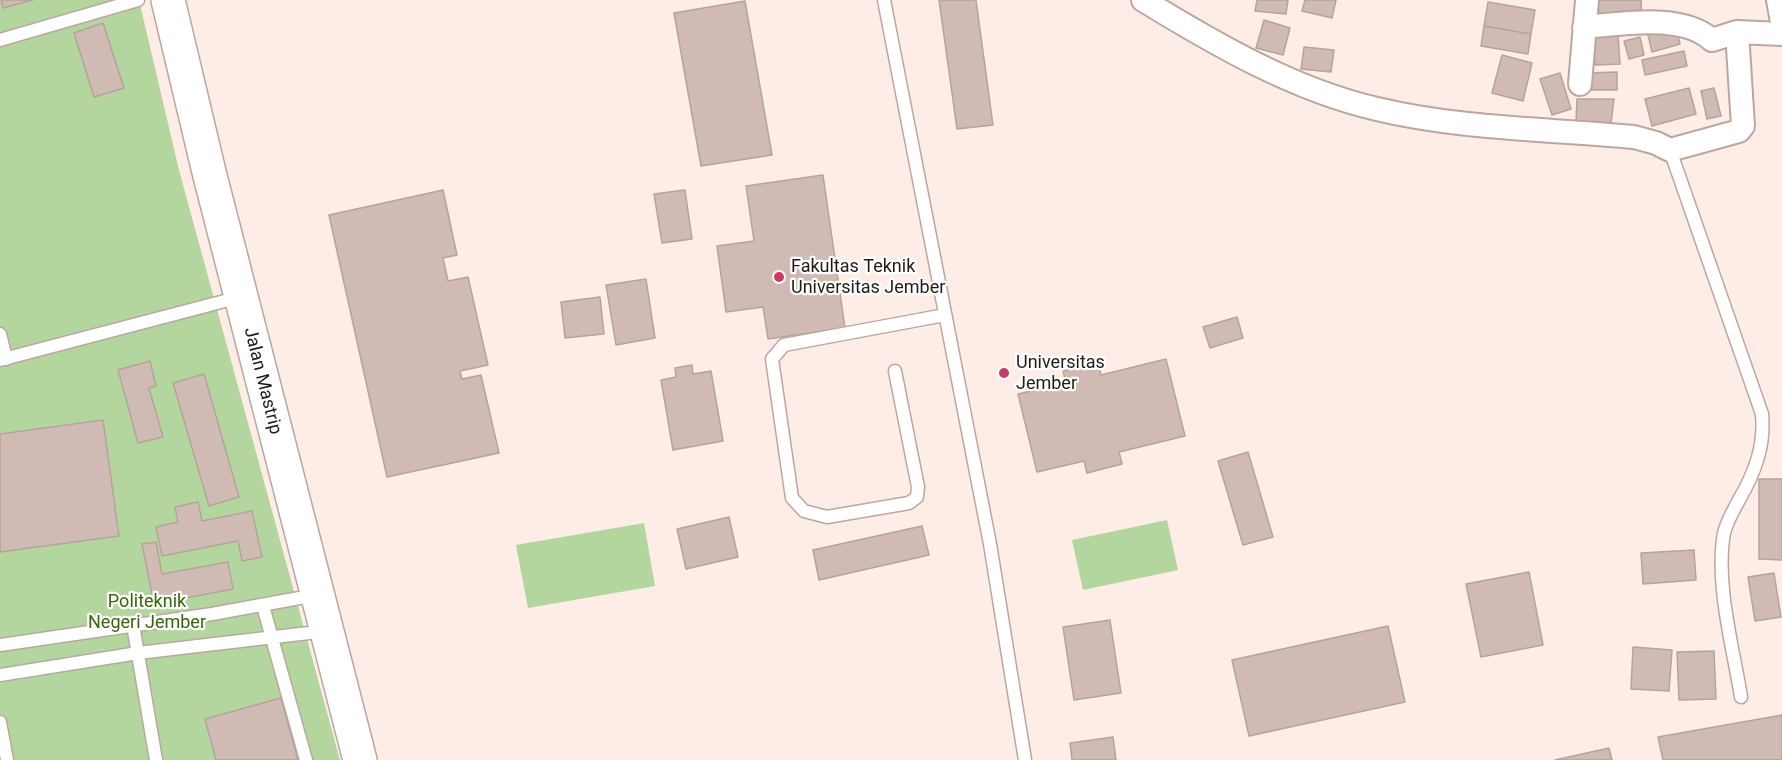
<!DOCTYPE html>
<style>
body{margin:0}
canvas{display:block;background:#fdede6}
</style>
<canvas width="1782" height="760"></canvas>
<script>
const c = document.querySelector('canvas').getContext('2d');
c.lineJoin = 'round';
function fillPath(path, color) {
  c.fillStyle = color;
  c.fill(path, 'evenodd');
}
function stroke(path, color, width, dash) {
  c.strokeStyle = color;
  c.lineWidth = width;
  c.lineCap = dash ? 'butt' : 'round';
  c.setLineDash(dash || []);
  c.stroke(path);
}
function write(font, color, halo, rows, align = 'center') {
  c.font = font + ' Roboto,sans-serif';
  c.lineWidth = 4.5;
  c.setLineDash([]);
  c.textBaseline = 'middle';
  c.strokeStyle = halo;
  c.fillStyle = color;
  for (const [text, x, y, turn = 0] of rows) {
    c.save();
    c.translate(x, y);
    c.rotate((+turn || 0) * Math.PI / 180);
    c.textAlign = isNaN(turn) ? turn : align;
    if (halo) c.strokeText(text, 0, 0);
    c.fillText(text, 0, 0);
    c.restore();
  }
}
fillPath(new Path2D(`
 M0,0H139L179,170L340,760H0Z
 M1167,520L1178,570L1083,590L1072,540Z
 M644,523L655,586L528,608L516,545Z`), '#b3d69f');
const building = new Path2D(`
 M1,0H33L3,8Z
 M939,0H976L993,125L957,129Z
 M1257,0H1288L1286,14L1255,11Z
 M1305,0H1336L1332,18L1302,11Z
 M1598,0H1641L1642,20L1599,22Z
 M745,1L772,155L701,166L674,13Z
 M1488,2L1535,10L1531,34L1484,26Z
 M1264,20L1290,28L1283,55L1256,48Z
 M103,23L124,88L94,97L74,33Z
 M1484,26L1531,34L1528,54L1481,46Z
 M1676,27L1680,44L1652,52L1648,35Z
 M1618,35L1620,64L1595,65L1593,36Z
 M1640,37L1644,55L1629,59L1624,41Z
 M1304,47L1334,50L1331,72L1301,69Z
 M1684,51L1687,66L1645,75L1642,60Z
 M1502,55L1532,63L1523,101L1492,93Z
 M1617,72V90H1588L1587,73Z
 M1560,73L1571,109L1552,115L1540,79Z
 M1689,88L1696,114L1652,126L1645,99Z
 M1714,88L1721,116L1707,119L1701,91Z
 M1577,99H1614L1611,123L1576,122Z
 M823,175L845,328L768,339L763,307L726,312L717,246L754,241L746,186Z
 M443,190L457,255L443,258L448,281L468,277L488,365L460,371L462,379L481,375L499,453L387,477L329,215Z
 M685,190L692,239L662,243L654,194Z
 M646,279L655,338L616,345L606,285Z
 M600,297L604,334L565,338L561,302Z
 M1237,317L1243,338L1210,348L1203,327Z
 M1166,359L1185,436L1119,452L1122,464L1087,473L1084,461L1037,472L1018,394L1066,383L1063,371L1098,363L1101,375Z
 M150,361L156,386L149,388L163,437L138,443L118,370Z
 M692,365L693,374L711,371L723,441L673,450L661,380L676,377L675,368Z
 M204,374L239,497L209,506L173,383Z
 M103,420L119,536L0,552V434Z
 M1248,452L1273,537L1243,545L1218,461Z
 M1759,479H1782V560L1759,559Z
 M198,502L202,521L252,511L262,557L242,561L238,541L162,556L156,527L178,522L175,507Z
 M729,517L738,557L686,569L677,529Z
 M922,526L929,555L819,580L813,550Z
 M156,542L162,574L228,562L233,589L154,604L142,544Z
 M1694,550L1696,580L1643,584L1641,553Z
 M1529,572L1543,645L1481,657L1466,584Z
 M1774,573L1781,617L1755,621L1748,577Z
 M1110,620L1121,693L1074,700L1063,627Z
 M1388,626L1405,702L1249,736L1232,660Z
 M1633,647L1672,650L1669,691L1631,689Z
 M1714,651L1716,699L1679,700L1677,652Z
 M281,698L298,760H216L205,719Z
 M1782,715V760H1663L1658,737Z
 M1113,737L1116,760H1072L1070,743Z
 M1609,748L1612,760H1555Z`);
fillPath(building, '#cfbbb3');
stroke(building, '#b6a39b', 1.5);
const service = new Path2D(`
 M884,0L990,544L1025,760
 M0,40L138,0
 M1670,150L1762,414C1765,446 1755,472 1739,500C1733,511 1727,521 1724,533C1715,583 1733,647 1741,697
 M0,334L6,359
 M0,360L240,297
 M895,371L918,487L917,497L909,503L827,517L804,511L792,498L772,359L784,345L945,315
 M263,606L306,760
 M133,625L156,760
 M0,645L212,614L316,595
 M0,675L138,653L326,631
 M0,722L7,760`);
const minor = new Path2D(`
 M1143,0C1215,44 1294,90 1377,109C1460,129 1549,129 1634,137L1656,143L1670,150L1739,131L1743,126L1737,32
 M1778,0L1782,22
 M1584,27C1623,24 1682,13 1712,40L1737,32L1782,34
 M1580,84L1587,0`);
const secondary = new Path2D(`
 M168,0L209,172L360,760`);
stroke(service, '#bba7a0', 15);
stroke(minor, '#bba7a0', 26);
stroke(secondary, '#bba7a0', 36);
stroke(service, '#fff', 12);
stroke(minor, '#fff', 22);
stroke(secondary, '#fff', 33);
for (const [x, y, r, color] of [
 [779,277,6,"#ca3c68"],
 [1004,373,6,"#ca3c68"]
]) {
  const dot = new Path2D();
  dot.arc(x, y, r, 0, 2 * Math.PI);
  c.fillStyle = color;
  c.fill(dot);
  stroke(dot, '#fff', 2);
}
write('18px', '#221a18', '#fff', [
 ["Fakultas Teknik",791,267],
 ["Universitas Jember",791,288],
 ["Universitas",1016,363],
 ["Jember",1016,384]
], 'left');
write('18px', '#221a18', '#fff', [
 ["Jalan Mastrip",262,381,76]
]);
write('18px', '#356509', '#fff', [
 ["Politeknik",147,602],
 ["Negeri Jember",147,623]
]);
</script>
